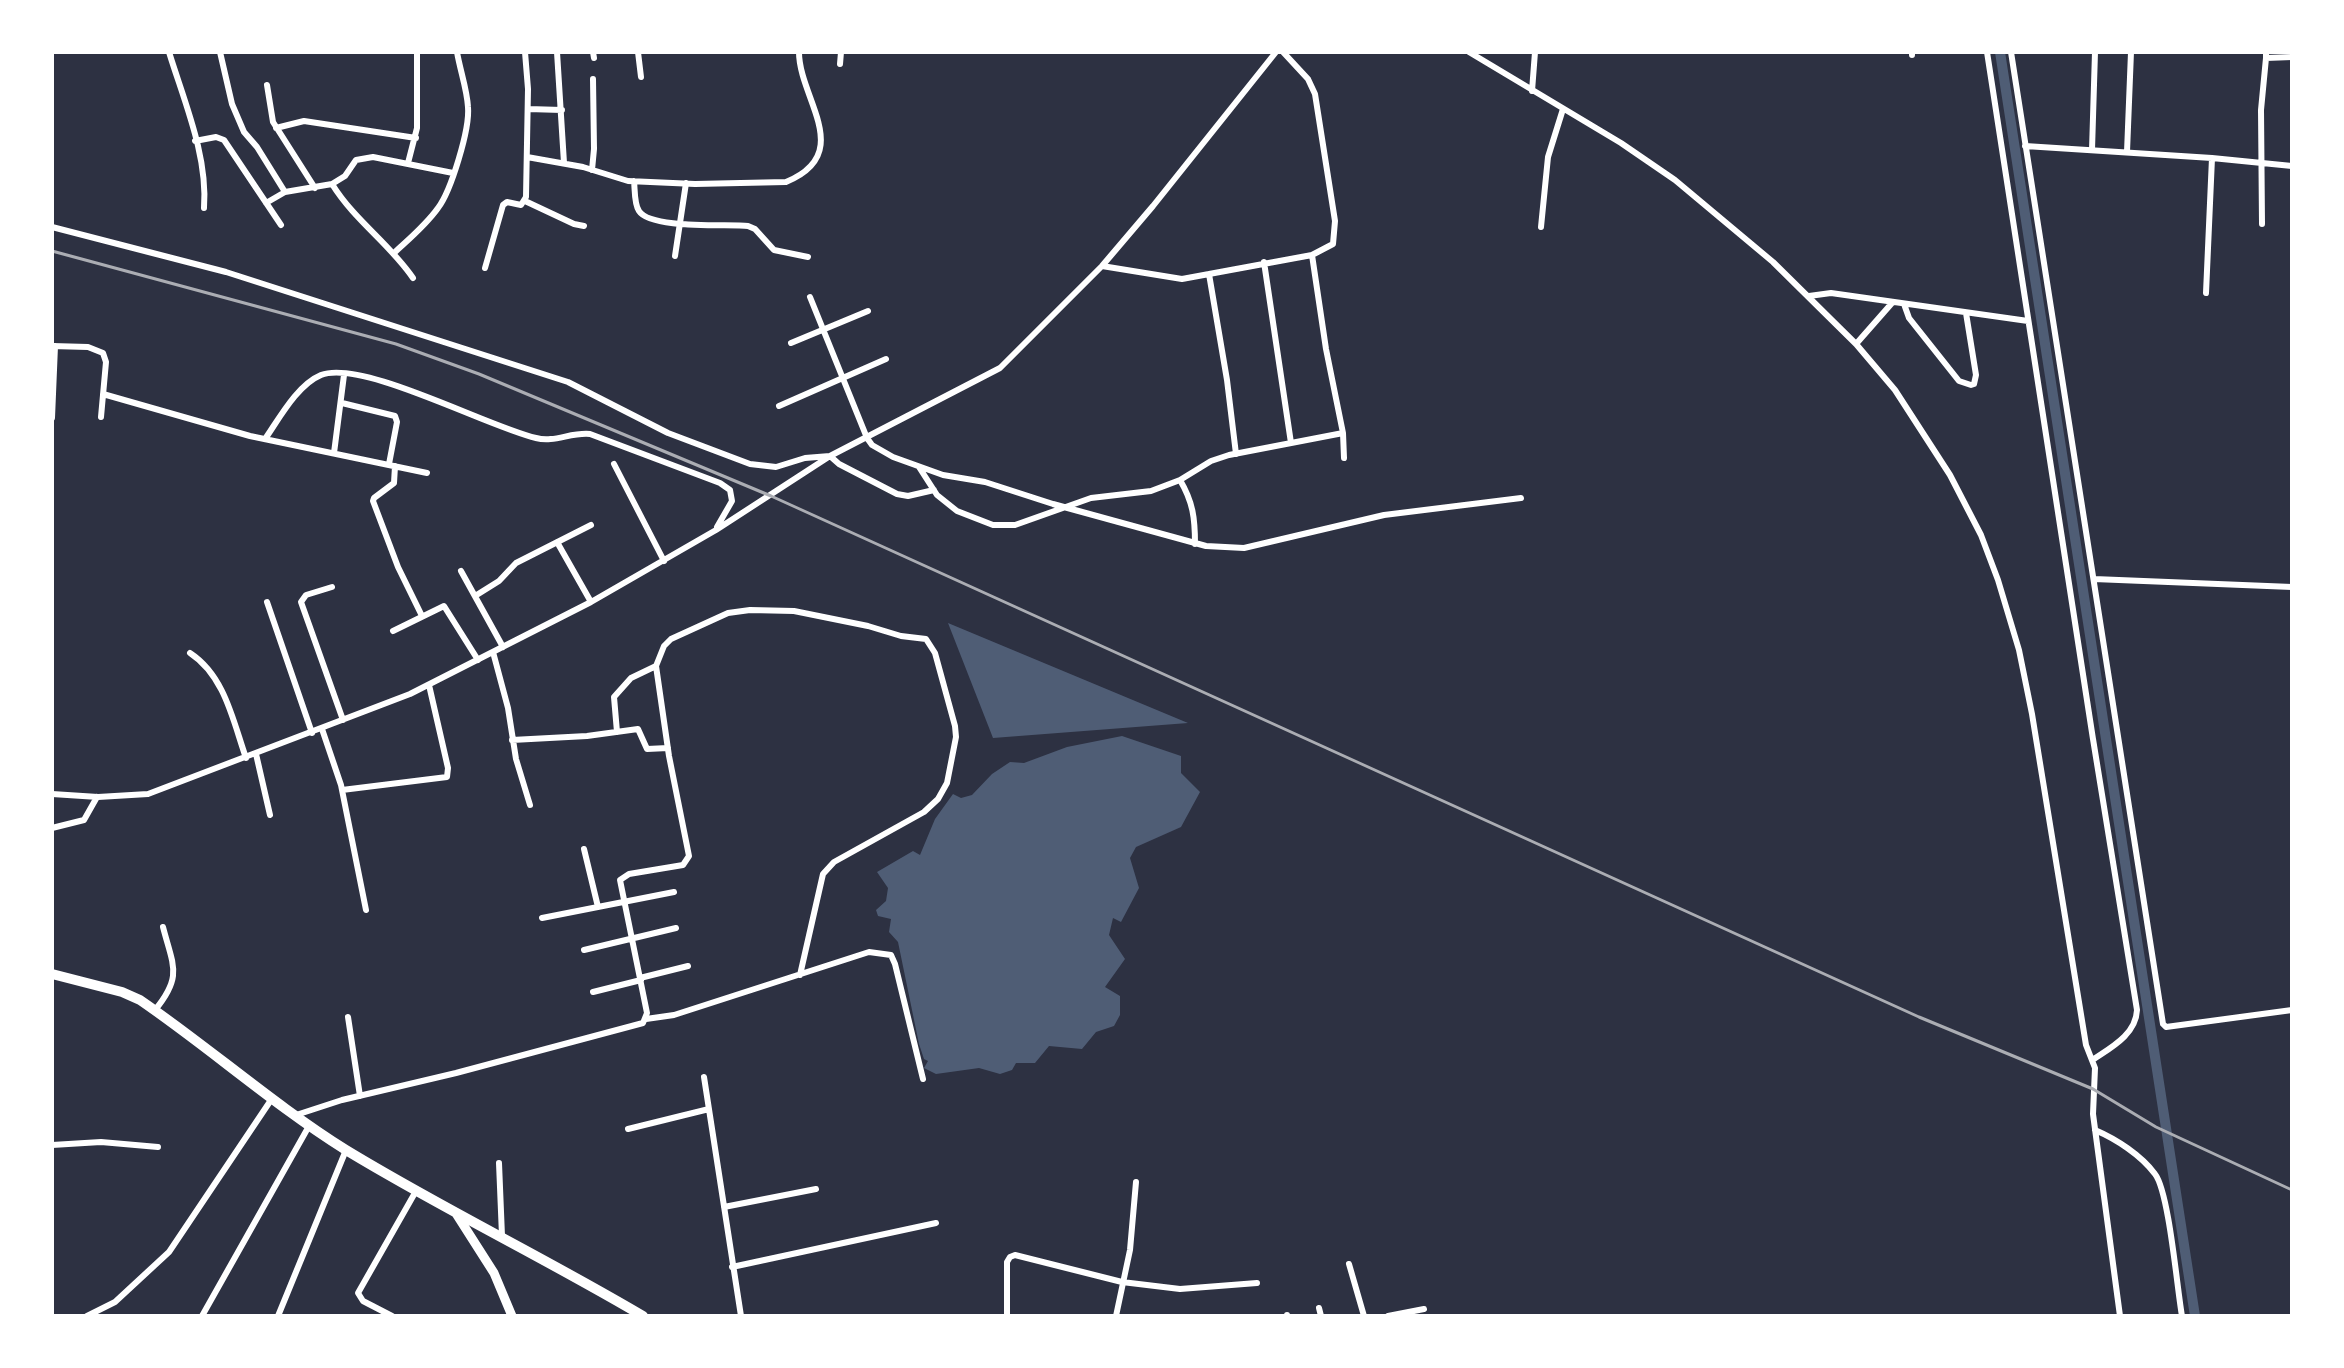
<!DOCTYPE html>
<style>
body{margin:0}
#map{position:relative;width:2344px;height:1368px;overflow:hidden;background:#2d3142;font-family:Lora,serif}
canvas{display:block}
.frame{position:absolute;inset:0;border:54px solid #fff;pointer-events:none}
</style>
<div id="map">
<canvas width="2344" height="1368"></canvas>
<div class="frame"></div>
</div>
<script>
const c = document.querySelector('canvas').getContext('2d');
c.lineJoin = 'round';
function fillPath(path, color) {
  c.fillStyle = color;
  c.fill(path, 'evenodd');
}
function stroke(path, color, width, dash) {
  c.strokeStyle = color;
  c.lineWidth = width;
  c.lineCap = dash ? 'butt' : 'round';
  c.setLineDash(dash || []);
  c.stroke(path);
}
fillPath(new Path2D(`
 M948,623L1188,723L993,738Z
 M1122,736L1181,756V773L1200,792L1181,827L1136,847L1130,858L1139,888L1121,922L1113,918L1109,935L1125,959L1105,987L1120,996V1015L1114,1026L1096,1032L1082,1049L1049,1046L1035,1063H1016L1012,1070L1000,1074L979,1068L936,1074L924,1068L928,1061L924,1059L919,1044L898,942L889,932L891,919L878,916L876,910L886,901L888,888L877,872L913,851L920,855L935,819L953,794L961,798L972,795L992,774L1010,762L1024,763L1067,747Z`), '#4f5d75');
stroke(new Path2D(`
 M2000,52L2195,1316`), '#4f5d75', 10);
stroke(new Path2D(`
 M169,52C184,101 208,156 204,208
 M220,52L232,104L244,132L257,147L285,192
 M557,52L564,163
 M593,52L594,58
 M638,52L641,77
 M1469,52L1621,143L1675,180L1773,262L1856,344L1895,390L1950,475L1981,535L1998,580L2019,650L2032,714L2086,1045L2095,1068L2093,1114L2120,1316
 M1987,52L2093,739L2137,1010C2136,1034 2112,1047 2094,1059
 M2011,52L2163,1024L2166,1027L2292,1010
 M2266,52V58L2292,57
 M1912,55V52
 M840,64L841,52
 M267,85L273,122L315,188
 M1532,91L1535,52
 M528,109L562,110
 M276,128L304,121L416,138
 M195,141L216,137L224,140L281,225
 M2025,146L2212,158L2292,166
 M2092,150L2095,52
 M2127,152L2131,52
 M527,157L583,167L628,181L695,184L786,182C856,153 799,99 799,52
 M408,163L417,128V52
 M592,170L594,149L593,79
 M634,181C635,189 634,204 639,211C650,229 726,224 748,226L755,229L774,250L808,257
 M332,184C355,221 389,243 413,278
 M525,201L574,224L584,226
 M266,203L285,192L332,184L345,176L356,160L373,157L453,173
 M2262,224L2261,110L2266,58
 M52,227L226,272L568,382L668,433L750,464L776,467L805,458L830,456L839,464L897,494L908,496L934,490
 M1541,227L1548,157L1563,109
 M394,253C409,239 426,225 438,208C451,191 470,129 468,107C467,89 460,70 457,52
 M1312,255L1326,349L1343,433L1344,458
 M675,256L686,183
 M1264,262L1291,443
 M1102,266L1182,279L1312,255L1333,244L1335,221L1315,94L1308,79L1283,52
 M485,268L503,205L507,202L521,205L526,197L528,89L525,52
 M1209,274L1227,380L1236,454
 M2206,293L2212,158
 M1809,296L1831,293L2028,321
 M810,297L867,438L872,445L893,457L943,475L985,482L1053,504L1206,546L1244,548L1384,515L1521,498
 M1904,304L1909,318L1959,381L1971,385L1974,384L1976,375L1966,313
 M791,343L868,311
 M1856,344L1892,303
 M52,346L88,347L103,353L106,362L101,417
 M103,394L250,436L427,473
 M342,403L395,416L397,422L389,464
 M779,406L886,359
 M52,418L55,346
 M265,439C279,419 297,385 321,375C362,359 488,427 536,438C554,443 571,432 590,434L720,483L730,490L732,501L717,527
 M334,453L344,375
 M614,464L664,561
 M395,466L394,483L374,498L373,501L398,567L422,616
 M919,467L937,495L957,511L993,525H1015L1091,498L1151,491L1180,480L1211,461L1229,455L1343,433
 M1180,480C1193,502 1195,518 1195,544
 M557,542L591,602
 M461,571L503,647
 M2094,579L2292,587
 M332,587L306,595L301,602L343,720
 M475,596L499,581L516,563L591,525
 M267,602L312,733
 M393,631L444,606L478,660
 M493,652L508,708L516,759L530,805
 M190,653C225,676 233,721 246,758
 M322,729L341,785L366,910
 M617,732L614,697L631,678L656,666
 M512,740L587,736L638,729L647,749L668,748
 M256,754L270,815
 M342,790L447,777L448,768L429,685
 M52,794L98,797L148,794L410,694L591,602L716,530L830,456L1000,368L1102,266L1153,206L1276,52
 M52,828L84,820L97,797
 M584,849L598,907
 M542,918L674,892
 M584,950L676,928
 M640,978L688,966
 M593,992L641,980
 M155,1010C183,976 173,966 163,927
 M348,1017L360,1096
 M646,1019L674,1015L869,952L891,955L895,964L923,1079
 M704,1077L741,1316
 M293,1116L342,1100L456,1073L643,1023L647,1013L620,880L629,874L683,865L689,856L669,756L656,666L664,646L671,639L728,613L750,610L794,611L868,626L901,636L926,639L935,653L955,726L956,737L947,783L938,799L924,812L834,862L823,874L800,975
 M628,1129L709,1109
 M2095,1130C2116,1139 2141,1155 2155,1174C2169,1192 2177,1288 2182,1316
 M52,1145L101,1142L158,1147
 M499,1163L502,1236
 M724,1207L816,1189
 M1349,1264L1364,1316
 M732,1267L936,1223
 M1319,1308L1321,1316
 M1287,1315V1316
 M87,1316L115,1302L169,1252L271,1100
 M202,1316L309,1126
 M278,1316L346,1150
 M392,1316L363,1301L358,1293L416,1191
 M1007,1316V1262L1010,1257L1015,1255L1122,1282L1180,1289L1257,1283
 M1116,1316L1130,1250L1136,1182
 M1388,1316L1424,1309`), '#fff', 6);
stroke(new Path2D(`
 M457,1215L494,1273L512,1316`), '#fff', 9);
stroke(new Path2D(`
 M52,974L122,992L140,1000C210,1048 274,1105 346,1150C443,1209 545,1258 643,1316`), '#fff', 10);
stroke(new Path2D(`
 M52,251L396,344L479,374L771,496L1919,1017L2093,1089L2156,1127L2292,1190`), '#abadb3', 3);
</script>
